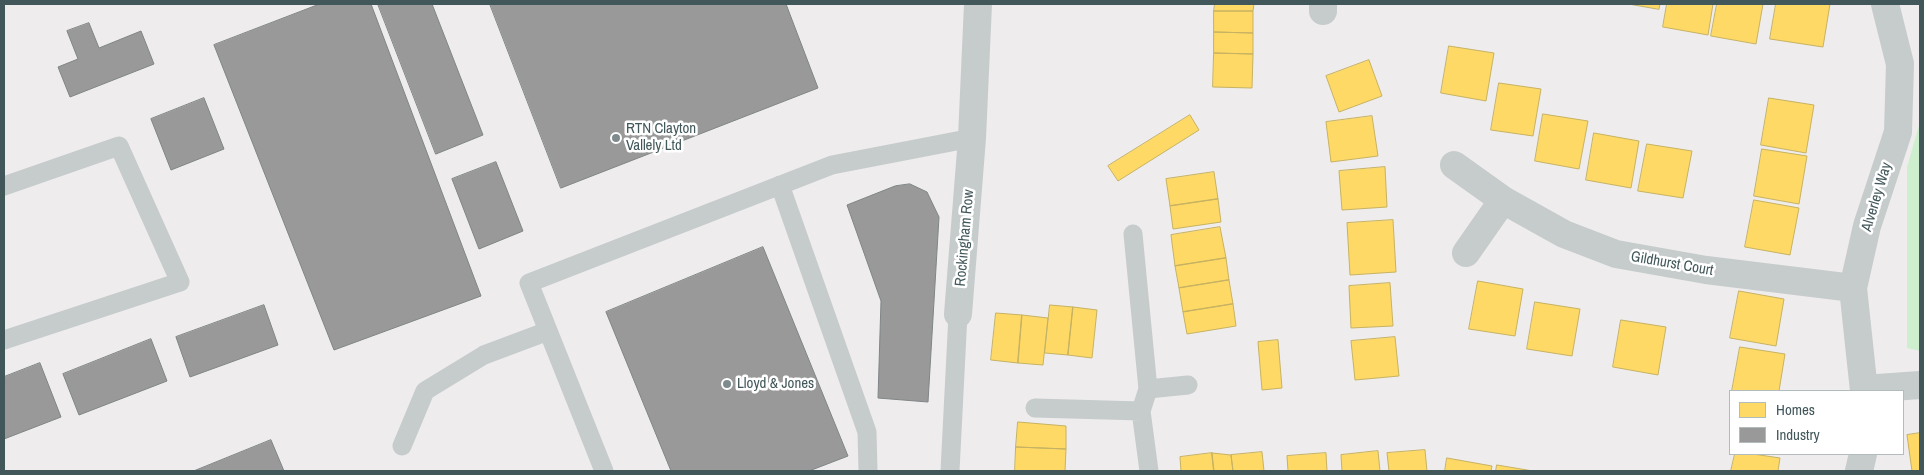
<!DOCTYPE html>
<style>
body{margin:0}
#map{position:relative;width:1924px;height:475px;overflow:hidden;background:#eeeced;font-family:"Archivo Narrow",sans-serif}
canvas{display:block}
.frame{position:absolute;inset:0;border:5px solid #42575a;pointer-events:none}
.legend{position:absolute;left:1729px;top:390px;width:175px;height:65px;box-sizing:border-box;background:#fff;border:1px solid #b3bcbd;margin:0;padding:6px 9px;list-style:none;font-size:15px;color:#42575a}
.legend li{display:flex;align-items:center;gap:10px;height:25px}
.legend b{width:25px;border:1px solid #b3bcbd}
</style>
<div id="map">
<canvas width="1924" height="475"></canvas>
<div class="frame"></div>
<ul class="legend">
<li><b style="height:14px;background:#ffd966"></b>Homes</li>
<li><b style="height:14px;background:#999"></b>Industry</li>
</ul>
</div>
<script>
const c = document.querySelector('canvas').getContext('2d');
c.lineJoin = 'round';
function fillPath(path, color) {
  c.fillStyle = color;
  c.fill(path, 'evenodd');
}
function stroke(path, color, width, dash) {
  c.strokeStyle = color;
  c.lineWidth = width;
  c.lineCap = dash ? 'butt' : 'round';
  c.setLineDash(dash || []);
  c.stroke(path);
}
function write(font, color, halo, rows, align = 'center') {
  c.font = font + ' "Archivo Narrow",sans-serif';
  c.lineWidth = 5;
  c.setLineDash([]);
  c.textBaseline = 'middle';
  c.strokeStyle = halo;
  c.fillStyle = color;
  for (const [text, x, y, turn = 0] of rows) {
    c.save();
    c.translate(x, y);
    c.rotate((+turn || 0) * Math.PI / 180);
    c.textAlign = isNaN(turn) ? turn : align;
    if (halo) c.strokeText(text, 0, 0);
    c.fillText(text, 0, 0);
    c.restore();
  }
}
fillPath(new Path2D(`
 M1920,122V351L1907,348V167Z`), '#ceefce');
const homes = new Path2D(`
 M1215,4H1254L1253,11H1214Z
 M1629,4H1660L1659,9Z
 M1667,4H1713L1708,35L1663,27Z
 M1717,4H1763L1756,44L1711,36Z
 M1776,4H1830L1823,47L1770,39Z
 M1214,11H1253V33L1214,32Z
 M1214,32L1253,33V54L1214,53Z
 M1449,46L1494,53L1486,101L1441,93Z
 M1214,53L1253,54L1252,88L1213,87Z
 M1369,60L1382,96L1339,112L1326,76Z
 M1499,83L1541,89L1533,136L1491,130Z
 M1769,98L1814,105L1806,153L1761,145Z
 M1543,114L1588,121L1579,169L1535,161Z
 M1190,115L1199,130L1118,181L1108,166Z
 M1372,116L1378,156L1331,162L1326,122Z
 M1594,133L1639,141L1631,188L1586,180Z
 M1647,144L1692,151L1683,198L1638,191Z
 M1762,149L1807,156L1799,204L1754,196Z
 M1385,167L1387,207L1342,210L1339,171Z
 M1214,172L1218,199L1170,206L1166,179Z
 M1218,199L1221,222L1173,229L1170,206Z
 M1754,200L1799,208L1790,255L1745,247Z
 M1393,220L1396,272L1350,275L1347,223Z
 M1220,227L1226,258L1175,266L1171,235Z
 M1226,258L1229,280L1179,288L1175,266Z
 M1229,280L1233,304L1183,312L1179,288Z
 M1478,281L1523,289L1515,336L1469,329Z
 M1390,283L1393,326L1351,328L1349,286Z
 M1739,291L1784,299L1776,346L1730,338Z
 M1535,302L1580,309L1572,356L1527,349Z
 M1233,304L1236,326L1187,334L1183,312Z
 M1050,305L1073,307L1068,355L1045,353Z
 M1073,307L1097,310L1092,358L1068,355Z
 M996,313L1022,315L1018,363L991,360Z
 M1022,315L1048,318L1043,365L1018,363Z
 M1621,320L1666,327L1658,375L1613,367Z
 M1395,337L1399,376L1355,380L1351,341Z
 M1278,340L1282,388L1262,390L1258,342Z
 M1740,347L1785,354L1779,391H1732Z
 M1018,422L1066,426V449L1016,447Z
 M1920,433V471H1912L1907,435Z
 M1016,447L1066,449L1065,471H1015Z
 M1425,450L1427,471H1389L1387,453Z
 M1378,451L1380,471H1342L1341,455Z
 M1262,452L1264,471H1233L1231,455Z
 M1212,453L1231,455L1233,471H1214Z
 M1212,453L1214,471H1181L1180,457Z
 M1326,453L1327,471H1288L1287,456Z
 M1735,454H1753L1780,458L1778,471H1731Z
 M1447,458L1492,466L1491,471H1445Z
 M1497,465L1533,471H1496Z`);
fillPath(homes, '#ffd966');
stroke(homes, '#c6b262', 1);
const industry = new Path2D(`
 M320,4H371L481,296L334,350L214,45Z
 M378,4H432L483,135L436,154Z
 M490,4H786L818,88L561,188Z
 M89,23L99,48L141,31L154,64L70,97L58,67L78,59L67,31Z
 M204,98L224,149L171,170L151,119Z
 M496,162L523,231L479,249L452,179Z
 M910,184L927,192L939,217L928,402L878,398L881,301L847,205L895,186Z
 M763,247L848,456L809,471H671L606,312Z
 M264,305L278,345L190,377L176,337Z
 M151,339L167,381L79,415L63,374Z
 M40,363L61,417L4,439V377Z
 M271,440L284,471H194Z`);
fillPath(industry, '#999');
stroke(industry, '#7f8586', 1);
stroke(new Path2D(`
 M780,185L867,432L868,471
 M4,186L119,146L180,282L4,340
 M1133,234L1148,389L1141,411
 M1148,389L1188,385
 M1035,408L1141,411L1149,471
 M402,446L425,391L484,355L548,331
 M604,471L529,283L832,165L972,138
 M950,471L958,314`), '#c6cbcc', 19);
stroke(new Path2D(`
 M1323,11V4
 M1454,165L1503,200L1564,234L1616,254L1706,270L1853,288
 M1466,253L1503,200
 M958,314L972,138L978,4
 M1864,389L1920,385
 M1864,391L1853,288L1867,226L1898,132L1900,64L1885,4
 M1859,471L1863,454`), '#c6cbcc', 28);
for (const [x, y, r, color] of [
 [616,138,5,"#7e8b8d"],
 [727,384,5,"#7e8b8d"]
]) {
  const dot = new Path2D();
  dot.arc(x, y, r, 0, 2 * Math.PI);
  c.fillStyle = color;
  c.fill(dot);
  stroke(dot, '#fff', 2);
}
write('15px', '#42575a', '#fff', [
 ["RTN Clayton",626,129],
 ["Vallely Ltd",626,146],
 ["Lloyd & Jones",737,384]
], 'left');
write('15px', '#42575a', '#fff', [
 ["Alverley Way",1877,197,-73],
 ["Rockingham Row",965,238,-85],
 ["Gildhurst Court",1672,264,10]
]);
</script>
